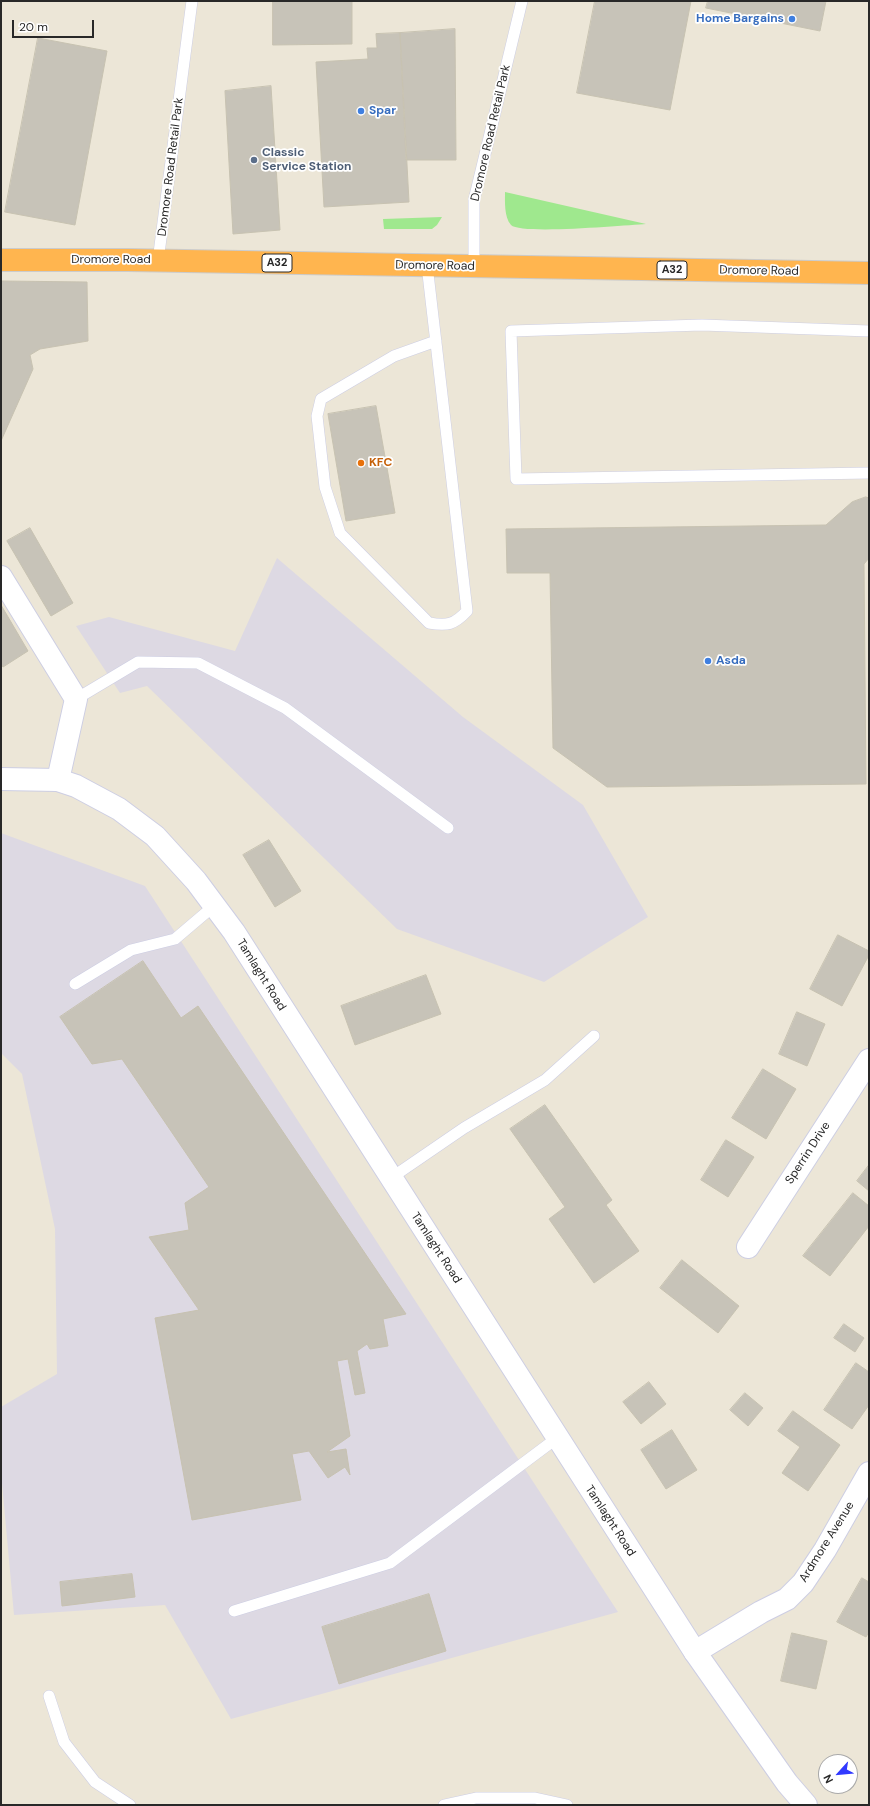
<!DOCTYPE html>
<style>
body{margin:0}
#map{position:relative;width:870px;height:1806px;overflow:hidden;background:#ece6d7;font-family:"DM Sans",sans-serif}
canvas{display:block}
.frame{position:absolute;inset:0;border:2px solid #282828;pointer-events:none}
.north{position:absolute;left:818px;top:1754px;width:40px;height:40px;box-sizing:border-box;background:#fff;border:1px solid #a9a9a9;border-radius:50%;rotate:243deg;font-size:11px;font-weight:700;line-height:16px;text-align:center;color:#282828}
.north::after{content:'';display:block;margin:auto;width:14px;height:18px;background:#3139ff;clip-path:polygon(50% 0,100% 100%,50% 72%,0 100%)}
.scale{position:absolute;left:12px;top:20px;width:82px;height:18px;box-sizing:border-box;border:2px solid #282828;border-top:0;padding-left:5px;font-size:12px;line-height:14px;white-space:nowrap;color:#282828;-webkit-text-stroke:3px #fff;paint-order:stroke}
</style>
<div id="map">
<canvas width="870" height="1806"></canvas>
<div class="frame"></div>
<div class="north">N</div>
<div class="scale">20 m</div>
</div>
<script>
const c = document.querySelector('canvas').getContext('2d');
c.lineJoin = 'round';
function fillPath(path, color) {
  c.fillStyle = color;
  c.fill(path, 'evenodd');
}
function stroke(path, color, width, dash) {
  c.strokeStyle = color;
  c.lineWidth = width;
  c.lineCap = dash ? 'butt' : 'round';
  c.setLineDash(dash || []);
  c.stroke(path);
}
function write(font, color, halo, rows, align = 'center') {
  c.font = font + ' "DM Sans",sans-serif';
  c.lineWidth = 3.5;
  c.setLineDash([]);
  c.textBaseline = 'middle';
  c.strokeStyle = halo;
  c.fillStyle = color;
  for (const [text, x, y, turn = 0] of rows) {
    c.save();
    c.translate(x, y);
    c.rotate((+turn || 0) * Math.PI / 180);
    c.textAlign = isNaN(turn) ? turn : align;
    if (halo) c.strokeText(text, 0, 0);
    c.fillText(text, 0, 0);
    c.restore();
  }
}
fillPath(new Path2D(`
 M277,558L463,717L583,805L648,917L544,982L397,929L147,686L120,693L76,626L109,617L235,651Z
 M1,833L145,886L618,1612L231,1719L165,1605L14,1615L1,1472V1407L57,1374L55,1229L22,1074L1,1053Z`), '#ddd9e3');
fillPath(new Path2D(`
 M505,192L646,224C626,225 521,235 511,225C504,217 505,201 505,192Z
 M442,217L437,225L432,229H384L383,219Z`), '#9fe88e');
const building = new Path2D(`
 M273,1H352V44L273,45Z
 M595,1H691L670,110L577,93Z
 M708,1H826L820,31L706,8Z
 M455,29L456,160H406L400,33Z
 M400,33L409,202L324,207L316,62L368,59L367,48H377L376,34Z
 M38,38L107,51L75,225L5,212Z
 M271,86L280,230L233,234L225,91Z
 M1,281L87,282L88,341L40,349L30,355L33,369L1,441Z
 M376,406L395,513L346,521L328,414Z
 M866,497L869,498V558L864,564L866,784L607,787L553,748L550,573H507L506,529L826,525L852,502Z
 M30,528L73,603L51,616L7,541Z
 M1,605L28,651L3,667L1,664Z
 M269,840L301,891L275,907L243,855Z
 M838,935L869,951V955L842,1006L810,989Z
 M143,961L181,1018L198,1006L406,1314L383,1319L388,1346L370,1349L367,1344L357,1351L365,1393L355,1395L348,1359L337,1361L350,1436L327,1452L346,1449L350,1475L345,1467L328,1478L309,1451L292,1454L301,1500L192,1520L155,1318L199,1310L149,1237L189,1230L185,1203L209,1187L122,1059L92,1064L60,1017Z
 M426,975L441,1014L355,1045L341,1006Z
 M797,1012L825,1024L807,1066L779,1054Z
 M763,1069L796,1089L766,1139L732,1118Z
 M545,1105L612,1200L606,1205L639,1251L594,1283L549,1219L565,1207L510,1129Z
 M726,1140L754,1157L728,1197L701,1180Z
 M869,1165V1191L857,1181Z
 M853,1193L869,1206V1226L830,1276L803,1256Z
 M682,1260L739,1306L718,1333L660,1288Z
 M844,1324L864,1338L855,1352L834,1338Z
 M856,1363L869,1372V1405L852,1429L824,1410Z
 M649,1382L666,1404L641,1424L623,1402Z
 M745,1393L763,1408L748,1426L730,1410Z
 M793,1411L840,1445L808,1491L782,1473L800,1447L778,1431Z
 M672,1430L697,1470L666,1489L641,1450Z
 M132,1574L135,1597L62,1606L60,1582Z
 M862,1578L869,1582V1632L866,1637L837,1622Z
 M429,1594L446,1651L339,1684L322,1627Z
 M792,1633L827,1641L816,1689L781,1681Z`);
fillPath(building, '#c7c3b8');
stroke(building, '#c7c2b1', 1);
const lane = new Path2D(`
 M158,261L192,1
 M427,265L467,611C454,625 447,626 429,623L340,533L325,487L317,416L321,399L394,356L436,341
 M474,266V200L522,1
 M869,331L702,325L511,331L516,479L869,473
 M76,699L138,662L198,663L285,708L448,828
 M75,984L131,950L175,939L215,905
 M391,1178L464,1128L545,1080L594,1036
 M234,1611L390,1563L557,1438
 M49,1696L64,1742L95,1782L130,1805
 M444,1805L476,1798H535L567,1805`);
const street = new Path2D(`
 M1,577L76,699L58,780
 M748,1247L869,1060
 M695,1652L761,1612L787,1599L803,1583L825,1550L869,1473`);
const secondary = new Path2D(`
 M1,779L58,780L76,786L119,809L155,836L196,881L234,932L695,1652L787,1783L806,1805`);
const highway = new Path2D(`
 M1,260H128L869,273`);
stroke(lane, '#cdcee3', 12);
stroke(street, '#cdcee3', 24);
stroke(secondary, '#cdcee3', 24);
stroke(highway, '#cbcbcb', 24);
stroke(lane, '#fff', 11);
stroke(street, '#fff', 22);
stroke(secondary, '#fff', 22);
stroke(highway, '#ffb54f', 22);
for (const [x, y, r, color] of [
 [792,19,4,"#3f7fe0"],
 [361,111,4,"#3f7fe0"],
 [254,160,4,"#5c6f8a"],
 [361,463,4,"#e8710a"],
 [708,661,4,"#3f7fe0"]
]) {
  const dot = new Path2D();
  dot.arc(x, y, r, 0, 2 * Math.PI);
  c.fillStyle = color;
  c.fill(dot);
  stroke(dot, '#fff', 1.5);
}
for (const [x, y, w] of [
 [277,263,30],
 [672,270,30]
]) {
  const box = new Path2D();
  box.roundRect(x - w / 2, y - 9, w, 18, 3);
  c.fillStyle = '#fff';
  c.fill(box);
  stroke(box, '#282828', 1);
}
write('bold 11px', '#282828', null, [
 ["A32",277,263],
 ["A32",672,270]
]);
write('bold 12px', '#366cbe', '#fff', [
 ["Home Bargains",784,19,"right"],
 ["Spar",369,111],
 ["Asda",716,661]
], 'left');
write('12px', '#282828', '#fff', [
 ["Dromore Road Retail Park",491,133,-77],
 ["Dromore Road Retail Park",171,167,-83],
 ["Dromore Road",111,260],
 ["Dromore Road",435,266,1],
 ["Dromore Road",759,271,1],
 ["Tamlaght Road",261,975,58],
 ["Sperrin Drive",808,1153,-57],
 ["Tamlaght Road",436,1248,57],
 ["Tamlaght Road",610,1521,57],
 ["Ardmore Avenue",827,1542,-58]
]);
write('bold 12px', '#4e5e75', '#fff', [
 ["Classic",262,153],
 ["Service Station",262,167]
], 'left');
write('bold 12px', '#c56008', '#fff', [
 ["KFC",369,463]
], 'left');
</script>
